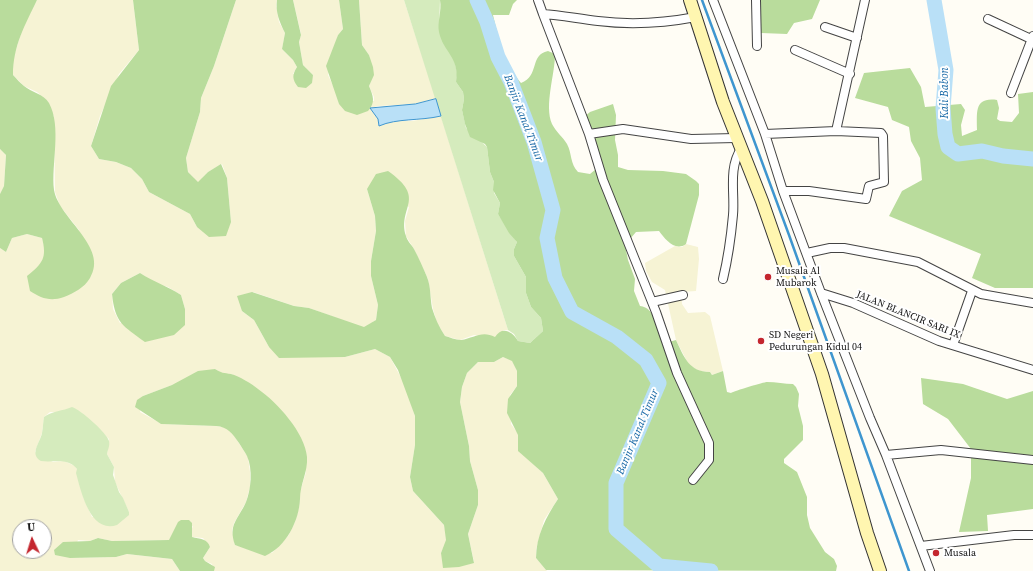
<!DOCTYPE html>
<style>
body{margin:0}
#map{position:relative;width:1033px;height:571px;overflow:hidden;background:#fffdf5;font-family:"Source Serif 4",serif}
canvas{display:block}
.north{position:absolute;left:12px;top:519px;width:40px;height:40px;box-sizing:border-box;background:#fff;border:1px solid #a0a0a0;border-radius:50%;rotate:356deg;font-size:11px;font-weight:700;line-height:16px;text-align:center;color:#111}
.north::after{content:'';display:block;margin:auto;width:14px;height:18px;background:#c4262e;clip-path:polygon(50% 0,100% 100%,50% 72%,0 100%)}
</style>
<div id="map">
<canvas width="1033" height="571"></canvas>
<div class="north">U</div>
</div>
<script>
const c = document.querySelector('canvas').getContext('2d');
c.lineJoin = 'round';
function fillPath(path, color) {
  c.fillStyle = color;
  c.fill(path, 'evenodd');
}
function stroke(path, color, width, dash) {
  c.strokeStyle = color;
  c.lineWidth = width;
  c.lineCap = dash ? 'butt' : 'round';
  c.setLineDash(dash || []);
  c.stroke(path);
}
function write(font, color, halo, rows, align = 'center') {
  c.font = font + ' "Source Serif 4",serif';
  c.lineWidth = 4;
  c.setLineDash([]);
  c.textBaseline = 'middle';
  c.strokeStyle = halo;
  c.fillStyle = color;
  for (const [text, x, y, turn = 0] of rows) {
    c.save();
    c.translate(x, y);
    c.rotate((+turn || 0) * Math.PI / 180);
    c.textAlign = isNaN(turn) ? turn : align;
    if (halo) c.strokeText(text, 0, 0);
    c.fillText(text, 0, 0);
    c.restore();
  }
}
fillPath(new Path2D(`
 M37,0H133L139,50L119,74L100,116L91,146L99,159L116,162L131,168L142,179L149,192L190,214L197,227L231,222L227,178L222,164L208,172L198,183L188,172L186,158L200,112L201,98L214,66L236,0H277L276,5L279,22L285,33L282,49L293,60L297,67L293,74L313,75L303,65L299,42L301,34L293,0H339L343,29L338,35L328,75L338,96L339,104L374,101V97L369,86L373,75L369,55L362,45L359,0H404L436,99L415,104L378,106L371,108L378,119L379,126L396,120L412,121L441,116L508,330H504L495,338L474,335L460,340L445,336L437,323L433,309L428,279L414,249L406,236L405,221L409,207L367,189L375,216L376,231L371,261V276L378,305L376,320L364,328L309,308L294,306L253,292L242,311L254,320L269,347L345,357L375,349L390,357L405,385L415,416V445L410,477L413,491L444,525L447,540L441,553L474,562L468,534L478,505V490L470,461L469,446L460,402L462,387L467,373L478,362H494L503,357L512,360L517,371V386L510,395L511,424L519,435L518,450L543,473L558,499L544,520L536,550V558L547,571H214L212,564L205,561L203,558L210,547L203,538L192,537L190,533L193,526L169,540L112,541L98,538L90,541L78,540L70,558L116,557L127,554L172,559L180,571H0V248L6,252L12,238L27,234L42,238L46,252L30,290L79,230L60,206L55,192L54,117L48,102L37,92L24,86L13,75V59L23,27ZM140,273L154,283L168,287L181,295L185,309L120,323L113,309L112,294L121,283ZM215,369L224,375L232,374L306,472L300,492L299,507L295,522L288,536L272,553L235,545L232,530L234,523L246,502L250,487V472L248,457L231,431L224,427L216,426L162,424L140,412L143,396ZM50,412H62L100,431L109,439L107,454L114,467L115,482L129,512L92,517L84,499L77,469L75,466L64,461L53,462L35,452L42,433L44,417ZM20,527H44V551H20Z
 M0,149L6,155L4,186L0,194Z
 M686,244L698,247L699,259L696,291L681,292L682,304L688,313L705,312L710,316L723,371L712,375L710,372L699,371L689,365L676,340L665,290L652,282L646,271L645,263L675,246L682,247Z`), '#f6f3d4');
fillPath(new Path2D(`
 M404,0H440L439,29L455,62L457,74L456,82L463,92L464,99L462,110L466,128L487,147L490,172L494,182V193L500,203L498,214L517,242L514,249V256L526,277V293L531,307L541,318L543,331L530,343L518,341L514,334L508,330Z
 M72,407C81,410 107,433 109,441C110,446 108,449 107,454L114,467L113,475L119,492L123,498L129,512V515L117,525C90,534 81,491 76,473L77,469C68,457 54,463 41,461C29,454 40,443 42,433C43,428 43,422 44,417C52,411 63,411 72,407Z`), '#d5ebbd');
fillPath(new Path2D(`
 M0,0H37C25,25 13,46 13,75C17,79 20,83 24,86C31,92 44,94 49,103C62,127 51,164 54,190C59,219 109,247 90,278C84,288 74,293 64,297C50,302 41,298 30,291L27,276C43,263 47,258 42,238L27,234L12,238L6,252L0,248V194L4,186L6,155L0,149Z
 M133,0H236L214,66L201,98L200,112L186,158L188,172L198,182L208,172L221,164L227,178L231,222L226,236L209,237L197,227L190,214L149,192L142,179L131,168L116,162L99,159L91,146L111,86L139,50Z
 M277,0H293L301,35L299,42L303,65L313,75L312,83L306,88L298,87C292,79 292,75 297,67L293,60L282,49L285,33C280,23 275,12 277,0Z
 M339,0H359L362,45L369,55L373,67L374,75L369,86C373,96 376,102 368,111L357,115L345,111L339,104L326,66L338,35L343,29Z
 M440,0H517L513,4L509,15H493C500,43 502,60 521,83C540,76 529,55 548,51L555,54C555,75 544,105 552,124C556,132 563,137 567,144C572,153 570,164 578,172L590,174L596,169L584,117L590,112L613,104L616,115L615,140L618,155V167L628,170L663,171L686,174L696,181L699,184V195L686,244C675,252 665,239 659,231L636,232L625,245L628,260L635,279L634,291L640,306C655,307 660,332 665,343L676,340C684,357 689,372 710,372L712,375L723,371L727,392L731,393C734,391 764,382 767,382C776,382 785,384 793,384L796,387L799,394L798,406L803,426V440L784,459V463L797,472L807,497V515L810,528L825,552L834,559L837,566L836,571L546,570L536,558C536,536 546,517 558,499L543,473L518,451V435L507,413L508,399L517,386V371L512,361L503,357L494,362H478L467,373L462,387L460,402L469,446L470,461L478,490V505L468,534L474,563L459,567L443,568L441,553L446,540L444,525L413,491L410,477L415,445V416L398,370L390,357L375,349L345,357L279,358L269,347L254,320L242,311L237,296L252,292L294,306L309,308L364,327L376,320L378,305L371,276V261L376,231L375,216L367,189L376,174L388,171C428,199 397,207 406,236C407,241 412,245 414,249C419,258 423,268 427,277C431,287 430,298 432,308C435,318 439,327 445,336C449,337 456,340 461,340C474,338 482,330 495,337C502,326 512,331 518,341L530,343L543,331L541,318L531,307L526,293V277L514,256V249L517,242L509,233L498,214L500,203L493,190L494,182L490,172L487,147L485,144L470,137L465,124L462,110L464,99L463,92L456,82C460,57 443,52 439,32C437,22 442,11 440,0Z
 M760,0H820L812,19L794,23L787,34L761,33Z
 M910,68L921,87L925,107L961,104L965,110L961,125L962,136L977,130C977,112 974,97 997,100L999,108L997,119L1000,121L1012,122L1019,113L1018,94L1033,92V288H995L972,278L981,254L889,216L902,191L922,180L920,158L911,141L909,127L892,120L888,107L855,98L864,73Z
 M140,273C154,282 167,286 181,295L185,309V325L174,335L145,342C123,326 115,323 112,294L121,283Z
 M215,369C221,373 224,373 231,374C239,376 252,384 258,389C277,402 305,433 307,457C308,472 300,484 300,499C299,521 286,547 265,556L235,545C228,524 238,520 246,502C251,490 253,469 247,456C245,452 242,448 239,443C232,433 228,427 216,426L161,424L135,407L137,400L143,396L172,385L198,371Z
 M921,378L963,384L1007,399L1033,391V509L987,515L988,531L959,532L971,478V449L948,419L923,404Z
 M181,520H189L192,523V537C200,539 207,538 210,547L203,558L205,561L215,567L214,571H180L172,559L127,554L116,557L70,558L55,555L54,550L63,542L90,541L98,538L112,541L169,540L178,522Z`), '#b9dc9c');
const water = new Path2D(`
 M436,99L441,116C420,121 397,118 379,126L378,119L370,108L415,104Z`);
fillPath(water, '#b9e0f7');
stroke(water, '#3f96cf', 1);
stroke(new Path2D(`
 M702,0L789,235L909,571`), '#3f96cf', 2.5);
stroke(new Path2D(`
 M477,0L487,22L498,57L511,82L534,142L553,210L547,238L555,278L572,312L617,337L646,360L659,383L616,483V529L659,566L711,571
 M934,0L946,70L943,108L945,134L948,147L958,154L982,151L1003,156L1033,159`), '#b9e0f7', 15);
const street = new Path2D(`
 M538,0L543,14
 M713,0L765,134L783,191L821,293L870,418L886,455L930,571
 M756,0L757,46
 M988,19L1033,40
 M825,27L857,38
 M795,50L850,74
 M1011,93L1033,36
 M836,131L865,0
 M589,134L623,129L691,139L736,138
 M765,134L836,131L881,133L883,136L884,182L869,186L866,199L809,191H783
 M807,253L830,248H844L918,262L981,294L1033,303
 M723,279C728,258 731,237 733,215C735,194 728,168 741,149
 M821,293L853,303L939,341L1033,370
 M652,302L683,295
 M953,345L972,291
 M886,455L941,450L1033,460
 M693,480L709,460V443L677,373L656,312L603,180L589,134L543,14C561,15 579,19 598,21C630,25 664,23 696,17
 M921,546L1014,535H1033`);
const secondary = new Path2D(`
 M690,0L723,102L762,201L822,374L867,533L880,571`);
stroke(street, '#444', 10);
stroke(secondary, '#333', 14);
stroke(street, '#fff', 8);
stroke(secondary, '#fff6b0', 12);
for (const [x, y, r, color] of [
 [768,277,4,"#c4262e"],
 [761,341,4,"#c4262e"],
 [936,553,4,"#c4262e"]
]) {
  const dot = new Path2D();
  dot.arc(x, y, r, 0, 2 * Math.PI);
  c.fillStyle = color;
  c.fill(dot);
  stroke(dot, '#fff', 1.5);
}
write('10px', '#111', '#fff', [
 ["Musala Al",776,271],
 ["Mubarok",776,283],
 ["SD Negeri",769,335],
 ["Pedurungan Kidul 04",769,347],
 ["Musala",944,553]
], 'left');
write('10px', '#111', '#fff', [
 ["JALAN BLANCIR SARI IX",908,315,22]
]);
write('italic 11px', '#1768a6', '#fff', [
 ["Kali Babon",945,93,-90],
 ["Banjir Kanal Timur",523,118,69],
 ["Banjir Kanal Timur",638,432,-67]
]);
</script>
